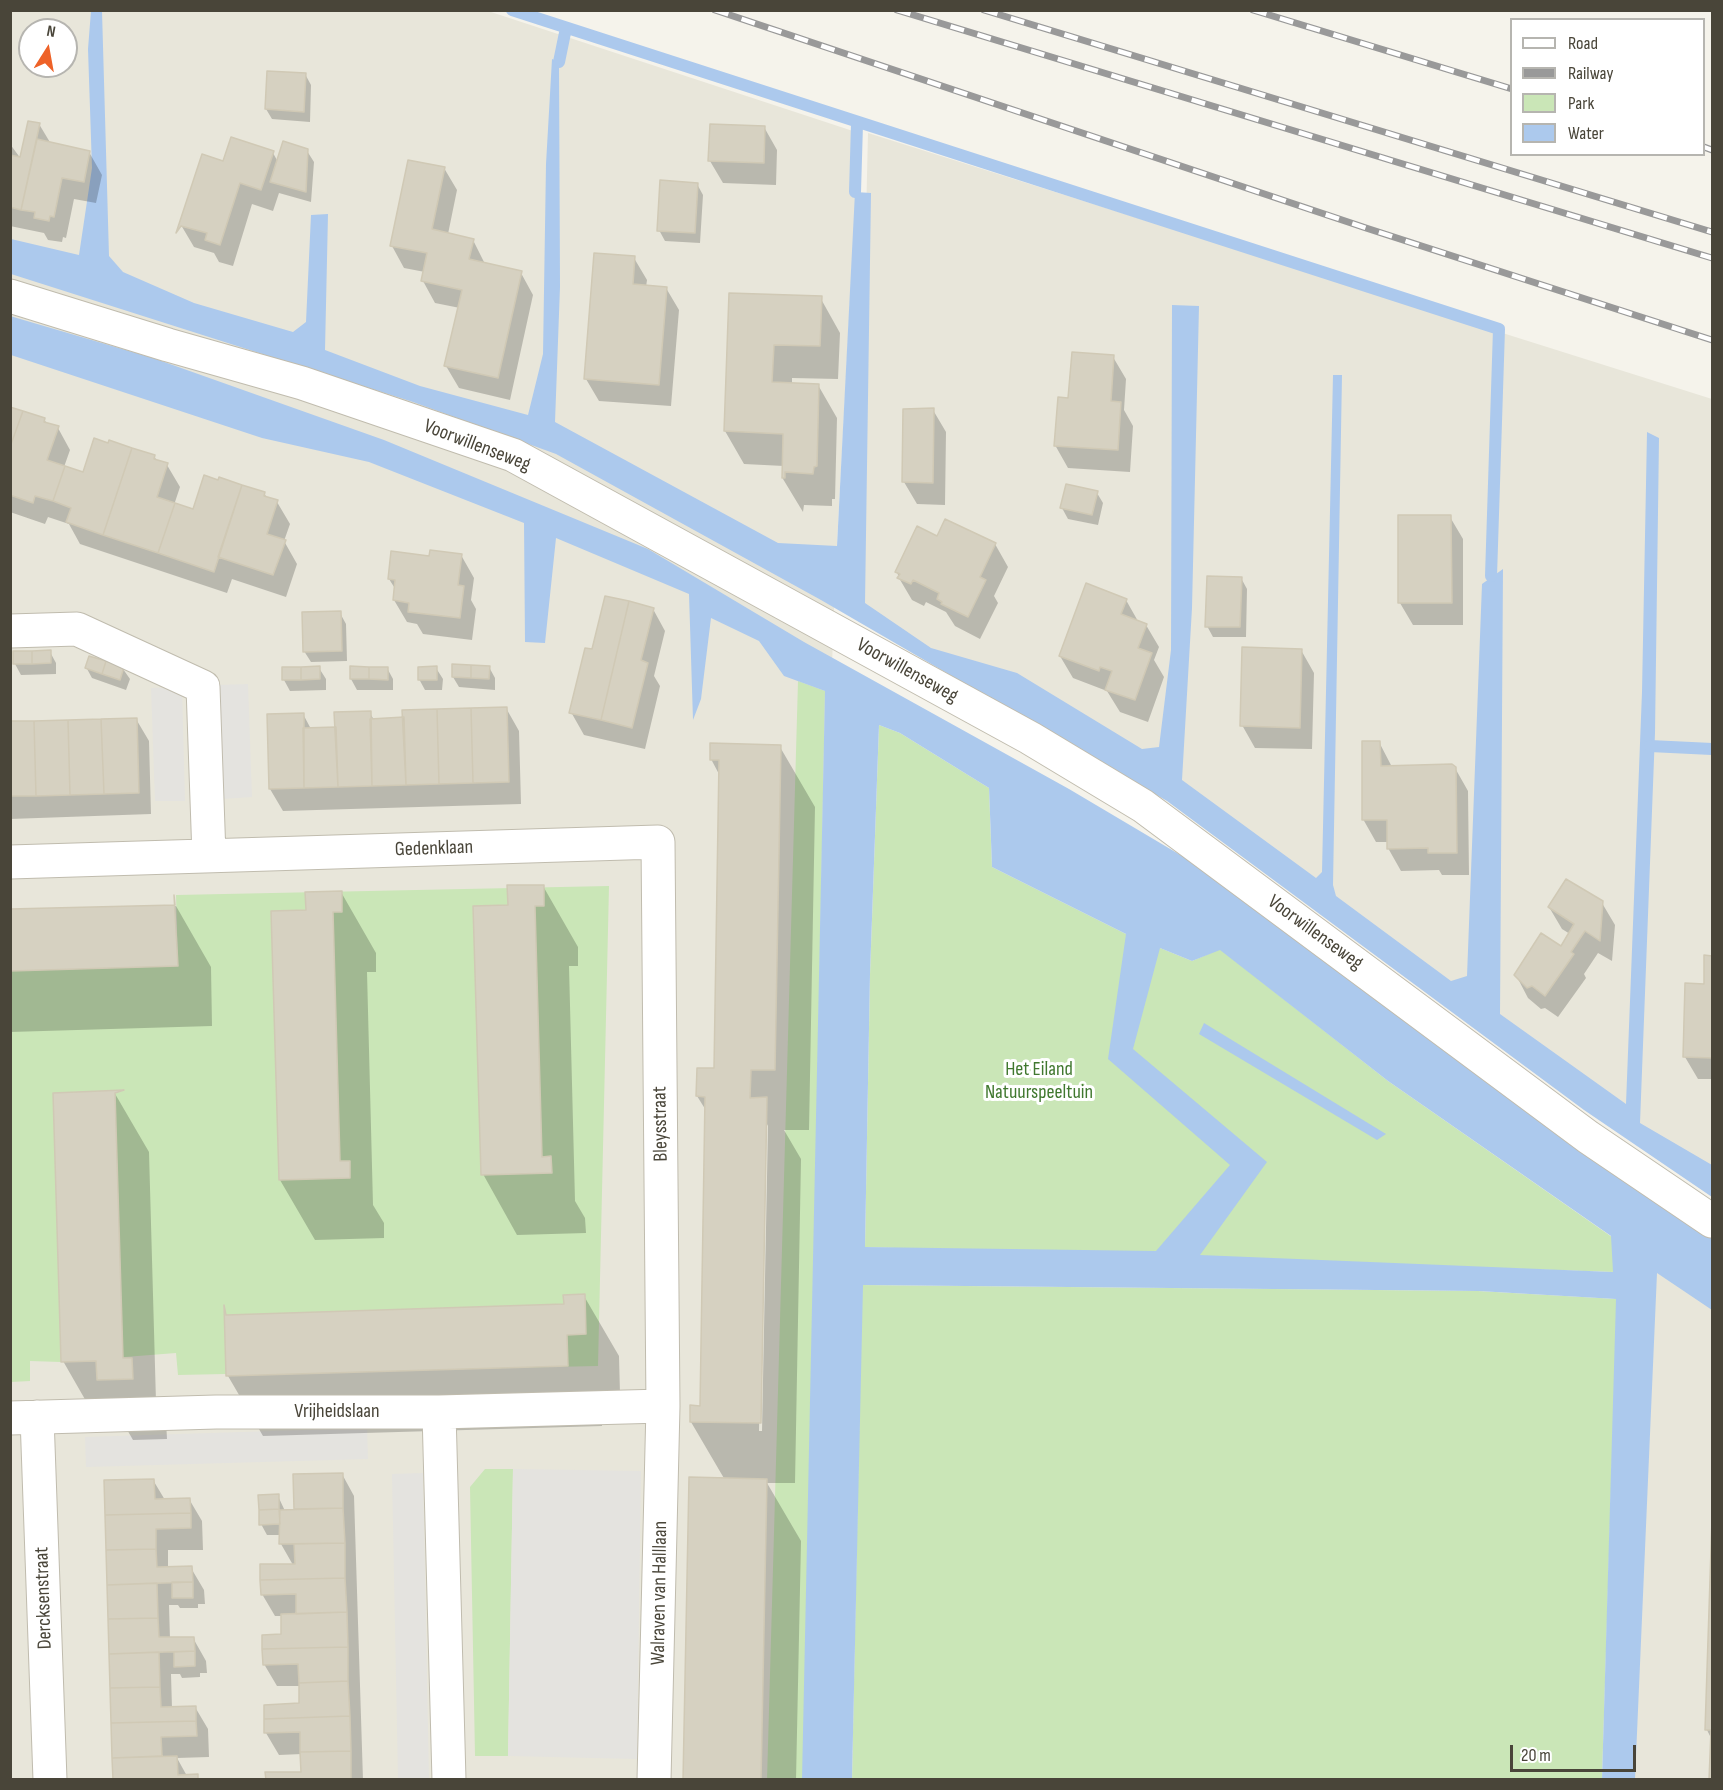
<!DOCTYPE html>
<style>
body{margin:0}
#map{position:relative;width:1723px;height:1790px;overflow:hidden;background:#f5f3eb;font-family:"Sofia Sans Condensed",sans-serif}
canvas{display:block}
.frame{position:absolute;inset:0;border:12px solid #494539;pointer-events:none}
.legend{position:absolute;left:1510px;top:18px;width:195px;height:138px;box-sizing:border-box;background:#fff;border:2px solid #b6b5b0;margin:0;padding:8px 10px;list-style:none;font-size:18px;color:#494539}
.legend li{display:flex;align-items:center;gap:12px;height:30px}
.legend b{width:30px;border:2px solid #b6b5b0}
.north{position:absolute;left:18px;top:18px;width:60px;height:60px;box-sizing:border-box;background:#fff;border:2px solid #b6b5b0;border-radius:50%;rotate:11deg;font-size:16px;font-weight:700;line-height:24px;text-align:center;color:#494539}
.north::after{content:'';display:block;margin:auto;width:21px;height:27px;background:#ee6228;clip-path:polygon(50% 0,100% 100%,50% 72%,0 100%)}
.scale{position:absolute;left:1510px;top:1745px;width:126px;height:27px;box-sizing:border-box;border:3px solid #494539;border-top:0;padding-left:8px;font-size:18px;line-height:21px;white-space:nowrap;color:#494539;-webkit-text-stroke:4px #fff;paint-order:stroke}
</style>
<div id="map">
<canvas width="1723" height="1790"></canvas>
<div class="frame"></div>
<ul class="legend">
<li><b style="height:8px;background:#fff"></b>Road</li>
<li><b style="height:8px;background:#999"></b>Railway</li>
<li><b style="height:16px;background:#cae6b7"></b>Park</li>
<li><b style="height:16px;background:#acc9ed"></b>Water</li>
</ul>
<div class="north">N</div>
<div class="scale">20 m</div>
</div>
<script>
const c = document.querySelector('canvas').getContext('2d');
c.lineJoin = 'round';
function fillPath(path, color) {
  c.fillStyle = color;
  c.fill(path, 'evenodd');
}
function stroke(path, color, width, dash) {
  c.strokeStyle = color;
  c.lineWidth = width;
  c.lineCap = dash ? 'butt' : 'round';
  c.setLineDash(dash || []);
  c.stroke(path);
}
function write(font, color, halo, rows, align = 'center') {
  c.font = font + ' "Sofia Sans Condensed",sans-serif';
  c.lineWidth = 6;
  c.setLineDash([]);
  c.textBaseline = 'middle';
  c.strokeStyle = halo;
  c.fillStyle = color;
  for (const [text, x, y, turn = 0] of rows) {
    c.save();
    c.translate(x, y);
    c.rotate((+turn || 0) * Math.PI / 180);
    c.textAlign = isNaN(turn) ? turn : align;
    if (halo) c.strokeText(text, 0, 0);
    c.fillText(text, 0, 0);
    c.restore();
  }
}
fillPath(new Path2D(`
 M11,11H488L859,133L835,582L792,1779L11,1780ZM30,30H66V66H30Z
 M868,133L1712,399V1178L1228,829L857,605Z
 M1653,1234L1712,1275V1779L1634,1780Z`), '#e8e6da');
fillPath(new Path2D(`
 M798,681L825,691L804,1779L767,1780Z
 M879,725L900,733L989,788L992,867L1126,934L1192,961L1220,949L1388,1081L1612,1237L1614,1272L865,1247L870,974Z
 M609,886L598,1366L178,1375L176,1353L61,1362L30,1361V1381L11,1382L10,971L178,966L176,895Z
 M862,1285L1478,1291L1617,1299L1602,1779L852,1780Z
 M485,1469H513L508,1756H475L470,1487Z`), '#cae6b7');
fillPath(new Path2D(`
 M248,684L252,797L222,799L218,685Z
 M182,687L185,801H155L151,688Z
 M367,1428L368,1459L86,1467L85,1437Z
 M513,1469L641,1471L637,1759L508,1756Z
 M423,1473L429,1779H398L392,1474Z`), '#e4e3df');
fillPath(new Path2D(`
 M91,11H102L109,256L123,272L194,303L293,332L306,322L311,215L328,214L325,350L420,386L528,415L543,354L546,164L552,59L559,62L560,287L555,422L778,543L837,546L855,192L871,193L865,603L931,648L1017,673L1142,749L1159,747L1171,650L1172,305L1199,306L1192,608L1182,780L1316,878L1322,872L1333,375H1342L1333,885L1336,896L1451,981L1467,976L1482,584L1503,569L1500,1014L1626,1104L1642,692L1647,432L1659,438L1655,733L1640,1123L1712,1165V1197L1584,1110L1167,801L821,600L556,454L413,402L11,274V239L79,255L92,168L88,49Z
 M10,316L153,358L384,440L648,549L804,642L1069,789L1258,901L1482,1074L1712,1238V1310L1657,1273L1635,1779H1602L1616,1299L1478,1291L863,1285L852,1779H802L825,691L784,676L759,641L711,618L701,699L693,720L689,594L556,538L545,643L525,642L524,523L369,462L262,438L11,355ZM879,725L900,733L989,788L992,867L1126,934L1108,1059L1230,1165L1156,1251L865,1247L870,974ZM1160,948L1192,961L1220,950L1388,1081L1611,1236L1613,1272L1200,1255L1267,1162L1133,1049Z
 M1204,1023L1386,1134L1377,1140L1199,1034Z`), '#acc9ed');
fillPath(new Path2D(`
 M305,74L311,85L310,122L272,119L266,109Z
 M39,124L51,144L89,152L102,175L96,203L74,199L66,238L63,237L62,242L48,240L44,233L10,226V144L21,159Z
 M764,127L777,150L776,185L723,183L710,161Z
 M307,151L314,162L311,202L279,193L273,211L252,204L233,266L219,262L214,253L194,247L181,225L273,153L278,162Z
 M444,168L457,190L448,234L473,240L485,264L521,273L533,295L510,400L459,388L446,366L460,308L435,303L423,281L425,272L404,268L392,246Z
 M697,184L703,195L700,243L665,241L659,230Z
 M634,258L647,280L646,287L666,288L679,310L671,406L599,401L586,379Z
 M730,295L821,299L840,333L838,379L792,378V384L818,385L837,418L835,499H832V506L804,505L803,512L783,479L784,466L744,464L725,431Z
 M1113,357L1126,379L1124,410L1133,426L1130,472L1068,468L1055,445L1070,400Z
 M10,408L44,419L47,424L58,428L70,450L64,467L84,474L154,456L157,461L167,465L180,487L174,505L194,511L264,493L267,498L277,502L290,524L284,541L297,564L286,597L232,579L227,593L80,544L69,524L48,517L45,524L10,512Z
 M905,410H933L946,432L945,505L917,504L904,482Z
 M1097,493L1103,503L1098,525L1068,519L1062,508Z
 M1450,517L1463,539V625H1413L1400,603Z
 M937,538L995,544L1008,567L994,596L998,603L980,639L955,626L946,612L926,602L924,606L912,600L899,578L897,572Z
 M461,555L474,578L471,600L476,609L472,640L423,634L417,624L407,622L394,600L396,590L389,579L431,558Z
 M1241,578L1247,589L1246,637H1213L1207,626Z
 M1126,600L1139,623L1146,625L1159,647L1154,660L1164,677L1148,722L1120,712L1107,691L1073,678L1060,656Z
 M653,609L665,631L654,676L660,686L645,749L584,735L571,712L593,651Z
 M340,613L346,624L347,661L311,662L304,651Z
 M1301,650L1314,673L1312,749L1255,748L1242,725Z
 M50,652L56,663V674L21,675L15,664Z
 M86,667L123,669L130,679L126,690L92,678Z
 M489,667L495,678V690L459,687L453,677Z
 M319,668L326,679V690L290,691L284,680Z
 M387,668L393,679V690H357L351,679Z
 M436,668L443,679L442,690H425L419,679Z
 M506,708L519,731L521,804L283,811L270,789L303,714L311,729H336L370,713L374,720Z
 M136,719L149,741L151,814L10,819V723Z
 M1379,742L1392,767L1455,768L1468,791L1469,875H1442L1439,870L1401,871L1388,848V842H1376L1363,819Z
 M780,747L815,807L809,1130H784L801,1159L795,1483H767L801,1541L796,1780H684L725,1480L691,1422L701,1407L707,1112L697,1096L715,1070L720,776L711,759ZM765,1120L768,1126L762,1431H759Z
 M543,886L578,947V966H569L575,1201L585,1218L586,1233L517,1235L483,1174L509,906Z
 M341,892L376,953V972H367L373,1205L384,1223V1238L315,1240L280,1180L308,912Z
 M1602,903L1615,925L1612,961L1598,953L1584,974L1586,978L1558,1017L1545,1008L1541,1009L1528,998L1516,975L1562,948L1570,934L1562,929L1549,907Z
 M176,906L211,967L212,1026L10,1032V911Z
 M1706,957H1712V1079H1698L1685,1057L1705,985Z
 M114,1092L149,1152L156,1402L166,1420L167,1439L133,1440L122,1421L98,1422L63,1361Z
 M584,1296L619,1356L620,1394L601,1395L602,1426L263,1436L228,1376L565,1306Z
 M342,1474L354,1496L363,1780H267L303,1773L302,1754L279,1755L266,1733L301,1704L300,1686H277L264,1664L283,1636L282,1616H275L262,1594L293,1565L281,1544L280,1535H267L261,1524L278,1496L285,1511H295L294,1476Z
 M153,1480L165,1500L189,1499L202,1521L203,1550H168V1568H191L204,1590L205,1604H198V1608H180L178,1605H169L170,1639L193,1638L206,1661L207,1673H200V1677L182,1678L180,1674H171L172,1708L195,1707L208,1729L209,1757L177,1758L187,1776H197L199,1780H114L106,1481Z
 M1712,1562V1780H1711L1712,1740L1707,1730Z`), '#0003');
stroke(new Path2D(`
 M512,10L1499,329L1491,576
 M559,62L566,28
 M855,192L857,124
 M1650,746L1712,749`), '#acc9ed', 12);
const building = new Path2D(`
 M267,71L306,73L304,112L265,109Z
 M28,121L40,123L21,210L10,207V155L20,157Z
 M710,124L765,126L764,163L708,161Z
 M231,137L274,151L261,190L240,183L220,245L205,240L207,233L181,226L176,233L202,154L223,161Z
 M37,139L90,151L84,182L62,178L54,217L50,216L49,221L34,218L35,212L21,210Z
 M283,141L308,149L306,192L270,182Z
 M408,160L445,167L432,229L474,239L469,259L522,271L498,378L444,366L462,290L421,281L427,253L390,246Z
 M660,180L698,183L695,233L657,231Z
 M594,253L635,256L633,284L667,287L659,385L584,379Z
 M729,293L822,296L820,346L774,345L772,382L819,384L817,466L814,467L813,474L785,472V478H782L783,434L724,431Z
 M1072,352L1114,355L1111,401L1121,402L1118,450L1054,446L1058,397L1068,398Z
 M10,407L23,411L10,447Z
 M934,408L933,483L902,482L903,409Z
 M23,411L45,418L44,422L59,426L47,460L65,466L53,501L35,496L33,503L10,495V447Z
 M94,438L108,443L109,440L132,448L103,535L66,522L71,508L53,501L65,466L83,472Z
 M132,448L155,455L154,459L168,463L157,497L175,503L158,553L103,535Z
 M204,475L218,480L219,477L242,485L214,572L158,553L175,503L193,509Z
 M1066,484L1098,491L1092,515L1060,508Z
 M242,485L265,492L264,496L278,500L267,534L286,540L273,575L218,557Z
 M1398,515H1451L1452,603H1398Z
 M945,519L996,543L980,577L986,580L968,617L941,604L942,602L937,599L939,593L913,580L911,584L897,578L900,574L895,572L917,526L937,536Z
 M430,550L462,554L458,585L464,586L460,618L408,612L409,603L393,600L395,580L388,579L391,551L429,556Z
 M1207,576L1242,577L1240,627H1205Z
 M1086,583L1127,599L1121,614L1147,624L1138,648L1152,653L1135,700L1105,690L1112,671L1100,667L1099,671L1059,656Z
 M605,596L629,601L601,720L569,713L585,648L592,649Z
 M629,601L654,608L641,660L648,663L632,728L601,720Z
 M341,611L342,651L303,652L302,612Z
 M1242,647L1302,649L1300,728L1240,726Z
 M51,650V663L32,664V651Z
 M13,651H32V664H13Z
 M89,656L106,661L102,674L85,668Z
 M106,661L124,667L120,680L102,674Z
 M452,664L471,665V678L452,677Z
 M471,665L490,666L489,679L471,678Z
 M320,666V679L301,680V667Z
 M350,666L369,667V679H350Z
 M437,666V680H418V667Z
 M282,667H301V680H282Z
 M369,667H388V680L369,679Z
 M507,707L509,782L473,783L471,708Z
 M471,708L473,783L439,784L437,709Z
 M437,709L439,784L406,785L402,710Z
 M371,711L372,786L338,787L334,712Z
 M304,713V788L269,789L267,714Z
 M404,717L406,785L372,786L370,719Z
 M137,718L139,793L104,794L101,719Z
 M101,719L104,794L70,795L68,720Z
 M68,720L70,795L36,796L34,721Z
 M10,721H34L36,796H10Z
 M336,727L338,787L304,788L303,728Z
 M1362,741H1380L1381,766L1452,764L1456,767L1457,853H1428V848L1387,849V820H1362Z
 M710,743L781,745L775,1070H751L750,1098L767,1097L761,1423L690,1422V1405L700,1406L705,1097L696,1096L697,1068H714L719,760H710Z
 M1566,879L1603,901L1600,941L1585,931L1571,952L1574,954L1545,996L1532,986L1527,988L1514,975L1541,933L1561,946L1574,924L1548,907Z
 M507,885H544V906H535L542,1157L551,1156L552,1173L481,1175L473,906L508,905Z
 M342,891V912H333L340,1161H350V1178L279,1180L271,911L306,910L305,892Z
 M174,895L178,966L10,971V909L175,905Z
 M1704,955L1712,956V1058L1683,1057L1685,983L1704,984Z
 M124,1090L115,1093L123,1358H132L133,1379L97,1380L96,1361L61,1362L53,1093Z
 M585,1294L586,1334L567,1335L568,1366L226,1376L224,1305L226,1315L564,1304L563,1295Z
 M343,1473V1508L294,1509L293,1474Z
 M689,1477L767,1479L761,1780H683Z
 M154,1479L155,1499L190,1498L191,1513L105,1515L104,1480Z
 M279,1494V1509L259,1510L258,1495Z
 M343,1508L345,1543L279,1544L280,1510Z
 M279,1509L280,1524L259,1525V1510Z
 M191,1513V1528L156,1529V1549L106,1550L105,1515Z
 M1712,1519V1780H1709L1711,1730H1705Z
 M345,1543V1578L260,1580V1564H295L294,1544Z
 M156,1549L157,1567L192,1566L193,1582L107,1585L106,1550Z
 M345,1578L347,1612L296,1614V1594L261,1595L260,1580Z
 M172,1582H193V1598H172Z
 M157,1583L158,1618L108,1619L107,1585Z
 M347,1612L348,1647L262,1649V1635L281,1634V1614Z
 M158,1618L159,1637H194L195,1651L109,1654L108,1619Z
 M348,1647V1681L299,1683L298,1664L263,1665L262,1649Z
 M195,1651V1666L174,1667V1652Z
 M159,1652L160,1687L110,1688L109,1654Z
 M348,1681L350,1716L264,1719V1705L299,1703V1683Z
 M160,1687L161,1707L196,1706V1721L111,1723L110,1688Z
 M350,1716L351,1751L300,1752V1732L264,1733V1719Z
 M196,1721L197,1736L161,1737L162,1756L112,1758L111,1723Z
 M351,1751V1780H266L265,1772H301L300,1752Z
 M177,1756L178,1775L198,1774V1780H113L112,1758Z`);
fillPath(building, '#d6d1c1');
stroke(building, '#d0c9b5', 1.5);
const minor = new Path2D(`
 M10,296L168,345L302,383L513,455L1030,738L1143,806L1588,1137L1712,1221
 M10,631L77,629L203,687L209,856
 M10,862L658,842L663,1406L654,1780
 M439,1412L449,1780
 M37,1417L50,1780
 M10,1418L216,1412H439L663,1406`);
stroke(minor, '#c0bcae', 35);
stroke(minor, '#fff', 33);
const rail = new Path2D(`
 M715,10L1366,228L1712,340
 M897,10L1712,258
 M984,10L1712,232
 M1253,10L1512,89
 M1704,147L1712,150`);
stroke(rail, '#999', 7);
stroke(rail, '#fff', 4.5, [14]);
write('20px', '#494539', '#fff', [
 ["Voorwillenseweg",477,446,21],
 ["Voorwillenseweg",907,671,29],
 ["Gedenklaan",434,849,-2],
 ["Voorwillenseweg",1315,933,36],
 ["Bleysstraat",661,1124,-91],
 ["Vrijheidslaan",337,1412],
 ["Walraven van Halllaan",660,1593,-89],
 ["Dercksenstraat",44,1598,-92]
]);
write('20px', '#40782f', '#fff', [
 ["Het Eiland",1039,1070],
 ["Natuurspeeltuin",1039,1093]
]);
</script>
